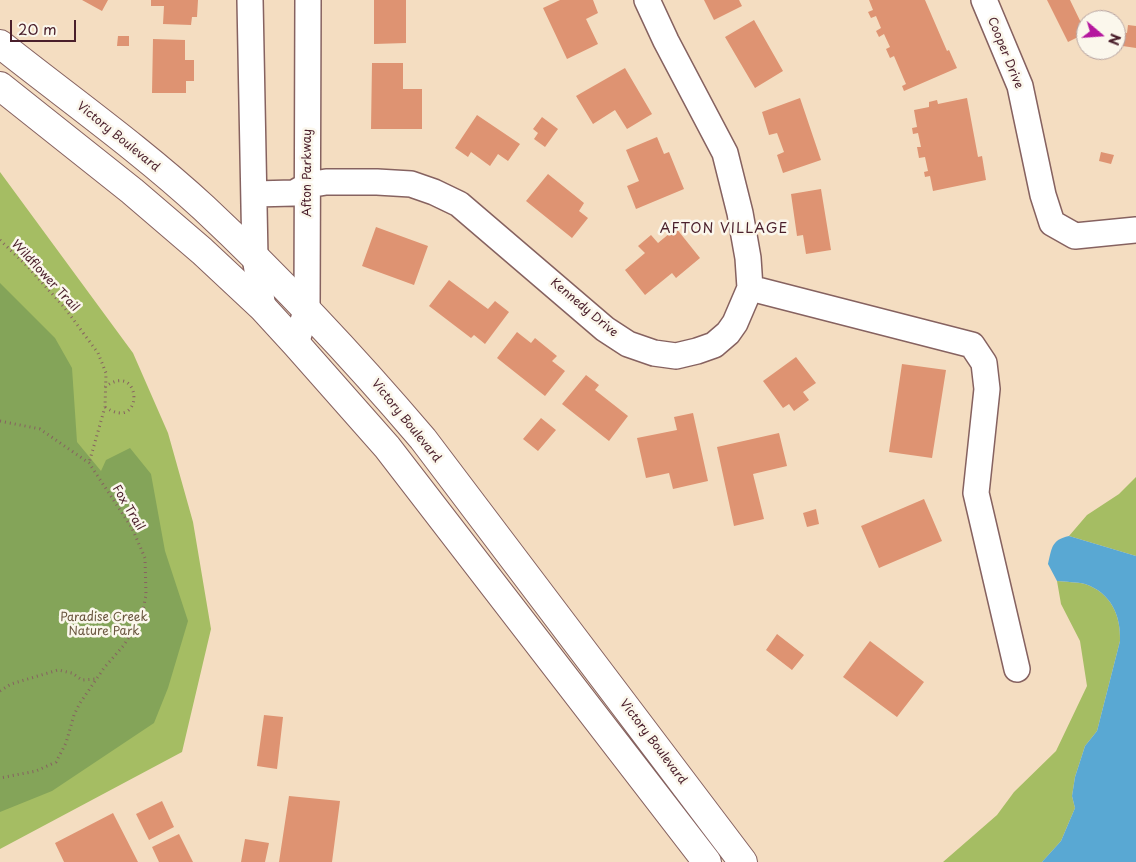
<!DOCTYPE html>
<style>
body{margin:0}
#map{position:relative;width:1136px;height:862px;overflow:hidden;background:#f4ddc1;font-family:"Playpen Sans",sans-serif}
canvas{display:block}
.north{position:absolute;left:1076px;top:10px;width:50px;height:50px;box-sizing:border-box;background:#fbf7ec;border:1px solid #b4a19f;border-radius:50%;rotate:108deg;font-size:14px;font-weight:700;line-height:20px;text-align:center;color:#4a1f2b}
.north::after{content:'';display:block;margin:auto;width:18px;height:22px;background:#b5179e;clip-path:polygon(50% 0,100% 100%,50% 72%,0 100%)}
.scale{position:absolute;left:10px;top:20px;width:66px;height:22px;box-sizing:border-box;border:2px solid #4a1f2b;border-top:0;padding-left:6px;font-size:15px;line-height:18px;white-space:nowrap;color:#4a1f2b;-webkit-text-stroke:4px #fbf7ec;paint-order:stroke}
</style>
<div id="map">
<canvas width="1136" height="862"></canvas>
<div class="north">N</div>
<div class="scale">20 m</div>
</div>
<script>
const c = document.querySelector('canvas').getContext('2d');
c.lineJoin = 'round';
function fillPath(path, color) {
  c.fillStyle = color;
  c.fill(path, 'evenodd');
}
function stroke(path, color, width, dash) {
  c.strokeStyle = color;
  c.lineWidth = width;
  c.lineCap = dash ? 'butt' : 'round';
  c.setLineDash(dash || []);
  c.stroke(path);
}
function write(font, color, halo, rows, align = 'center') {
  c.font = font + ' "Playpen Sans",sans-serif';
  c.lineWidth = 5;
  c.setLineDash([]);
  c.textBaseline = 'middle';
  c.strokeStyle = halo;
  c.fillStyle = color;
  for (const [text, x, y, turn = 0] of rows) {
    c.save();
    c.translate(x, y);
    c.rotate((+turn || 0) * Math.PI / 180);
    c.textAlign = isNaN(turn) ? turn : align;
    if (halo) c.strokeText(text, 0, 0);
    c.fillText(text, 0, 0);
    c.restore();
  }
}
fillPath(new Path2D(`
 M0,172L133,353L168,433L193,522L211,629L182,752L0,849Z
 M1136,477V556L1069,536L1087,515L1119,494Z
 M1057,581C1066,582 1077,582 1085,584C1111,593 1121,615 1120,641L1097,731L1085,746L1075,777L1072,796L1075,808L1061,841L1042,862H943L997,815L1014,792L1056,751L1087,686L1080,641L1061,604Z`), '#a5bd63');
fillPath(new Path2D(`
 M0,283L55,338L72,368L77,442L101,471L106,460L130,448L151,474L165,551L188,621L168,688L154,723L52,791L0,812Z`), '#84a459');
fillPath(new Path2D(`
 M1069,536L1136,556V862H1042L1061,841L1075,808L1072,796L1075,777L1085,746L1097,731L1120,641C1121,615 1111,593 1085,584C1077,582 1066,582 1057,581L1048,564C1052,548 1051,540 1069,536Z`), '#59a8d3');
fillPath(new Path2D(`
 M82,0H108L102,11Z
 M151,0H198L197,17H192L191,25L163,24L164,6H151Z
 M374,0H406V43L374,44Z
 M560,0H593L598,13L586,19L598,44L567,59L543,8Z
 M704,0H739L742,6L714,20Z
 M869,0H925L947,51L949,50L957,68L904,91L902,86L906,84L894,56L890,58L886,49L890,47L884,34L879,37L876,31L881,28L876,16L871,18L868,12L873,10Z
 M1047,0H1070L1086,33L1068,42Z
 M754,20L783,71L755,88L725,37Z
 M1128,25L1136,26V48L1116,45V31L1127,33Z
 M118,36H129V46H117Z
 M153,39L185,40V60H194V81H186V93H152Z
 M372,63H403V89H422V129H371Z
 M625,68L652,114L627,129L615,110L593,124L576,96Z
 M800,98L821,160L783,173L777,155L784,152L777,133L769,135L762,112Z
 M967,98L978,157L982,156L986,180L933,191L930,176L925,177L924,172L928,171L925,157L919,158L917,147H921L918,133L913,134L912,128L917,127L914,110L929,107V102L937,100L938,104Z
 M477,115L520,144L508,161L498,154L490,166L471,152L468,157L455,148Z
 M542,117L558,129L545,147L534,139L538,133L533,129Z
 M657,137L664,154L669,152L684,189L636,209L627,186L639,181L626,150Z
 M1101,152L1114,155L1111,164L1099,161Z
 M548,174L584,203L579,211L588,218L572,238L526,201Z
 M821,189L831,250L806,254L803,235L797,236L791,194Z
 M376,227L428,246L414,285L362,266Z
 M676,228L700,258L676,278L672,273L645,295L625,270L645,253L638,246L651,235L658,243Z
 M449,280L488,309L495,301L509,312L485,344L474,335L471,338L429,306Z
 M517,332L531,343L535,338L557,356L552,361L565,371L545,396L497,358Z
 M796,357L816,383L803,392L809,400L794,411L789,404L783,408L763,381Z
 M902,364L946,370L932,458L889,452Z
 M586,375L599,385L595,390L628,416L609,441L562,404Z
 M693,413L708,481L673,489L669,473L646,478L637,438L677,430L674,417Z
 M541,418L556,430L538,451L523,439Z
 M779,433L787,466L753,474L764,519L734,526L717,447Z
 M924,499L942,541L879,568L861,526Z
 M816,509L819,524L807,527L803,513Z
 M777,634L804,655L792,670L766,650Z
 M870,641L924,682L897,717L843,677Z
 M264,715L283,717L277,769L257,766Z
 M289,796L340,801L332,862H279Z
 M162,801L174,827L149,840L136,814Z
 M113,813L138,862H64L55,843Z
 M179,834L193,862H159L152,847Z
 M245,839L269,843L265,862H241Z`), '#de9372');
const minor = new Path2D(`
 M250,0L255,257L263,308
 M984,0L1020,86L1043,195L1052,223L1075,236L1136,230
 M254,194L294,193L308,185L326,182H377L411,184L434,192L459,204L605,329L628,344L654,353L676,356L697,351L714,345L728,333L735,323L750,288L748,258L740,213L725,153L666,41L647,0
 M750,288L972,345L984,363L987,389L976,493L1017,669
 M296,344L307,308L308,0`);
const major = new Path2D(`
 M0,44C68,98 140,149 204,208C282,281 354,358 423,439L743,862
 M0,86L132,191L202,251L263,308L296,344L387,447L707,862`);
stroke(minor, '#866260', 28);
stroke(major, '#866260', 30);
stroke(new Path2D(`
 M0,240L27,266L64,307L98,353L106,373L105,407L89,463
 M105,407C145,434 142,359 105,387
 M0,421L40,429L89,463L132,528L145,558L146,595L142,615L124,645L104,668L80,703L74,715L66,743L56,762L36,771L0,778
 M0,691L11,684L58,670L72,673L82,680L95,679`), '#866260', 3, [1, 4]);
stroke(minor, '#fff', 25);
stroke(major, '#fff', 28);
write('12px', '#4a1f2b', '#fbf7ec', [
 ["Cooper Drive",1005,53,68],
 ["Victory Boulevard",118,137,39],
 ["Afton Parkway",308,173,-90],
 ["Wildflower Trail",45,276,47],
 ["Kennedy Drive",584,308,40],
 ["Victory Boulevard",406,421,51],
 ["Fox Trail",128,508,59],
 ["Victory Boulevard",653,742,53]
]);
write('12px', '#6a563f', '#fbf7ec', [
 ["Paradise Creek",104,618],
 ["Nature Park",104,632]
]);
c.letterSpacing = '1px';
write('14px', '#4a1f2b', '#fbf7ec', [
 ["AFTON VILLAGE",724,229]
]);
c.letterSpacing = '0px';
</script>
